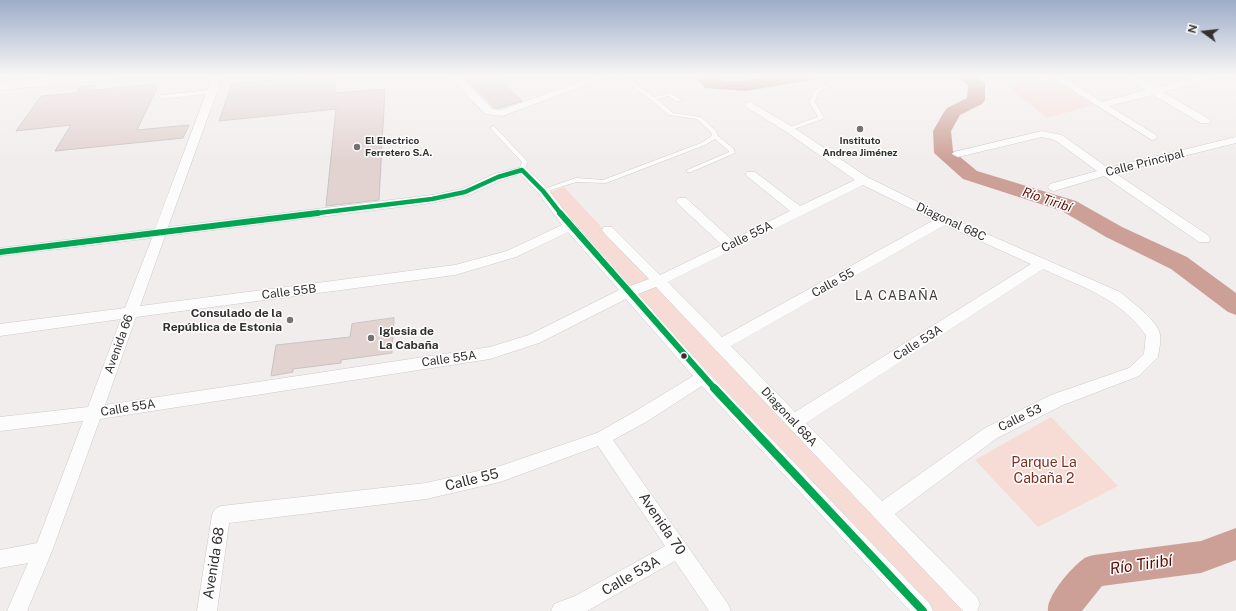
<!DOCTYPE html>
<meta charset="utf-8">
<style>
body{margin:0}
#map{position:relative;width:1236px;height:611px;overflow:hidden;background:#f1edec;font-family:"Public Sans",sans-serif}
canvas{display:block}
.north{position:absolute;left:1184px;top:12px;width:40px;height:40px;-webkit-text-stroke:3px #fff;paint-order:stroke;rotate:285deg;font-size:11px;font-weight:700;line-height:16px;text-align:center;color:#333030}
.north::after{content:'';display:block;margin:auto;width:14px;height:18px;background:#333030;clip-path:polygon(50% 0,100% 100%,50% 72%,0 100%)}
</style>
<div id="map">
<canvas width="1236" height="611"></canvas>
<div class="north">N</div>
</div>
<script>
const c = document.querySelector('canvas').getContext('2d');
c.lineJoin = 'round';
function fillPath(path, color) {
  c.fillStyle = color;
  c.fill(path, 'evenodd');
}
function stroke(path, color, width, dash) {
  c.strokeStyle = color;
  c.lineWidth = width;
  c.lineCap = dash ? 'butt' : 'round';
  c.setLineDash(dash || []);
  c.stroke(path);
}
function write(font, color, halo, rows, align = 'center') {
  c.font = font + ' "Public Sans",sans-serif';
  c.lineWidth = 3;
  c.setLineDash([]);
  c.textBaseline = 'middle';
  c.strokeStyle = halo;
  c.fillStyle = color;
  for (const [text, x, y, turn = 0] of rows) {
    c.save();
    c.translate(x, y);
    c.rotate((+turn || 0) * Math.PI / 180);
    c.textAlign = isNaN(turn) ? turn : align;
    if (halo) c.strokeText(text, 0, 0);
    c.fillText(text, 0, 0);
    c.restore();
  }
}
fillPath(new Path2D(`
 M1051,76L1093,105L1047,118L1008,87Z
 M564,187L704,337L967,611H934L682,344L549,193Z
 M1051,417L1118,486L1038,527L975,460Z`), '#f7dbd5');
fillPath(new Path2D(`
 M693,75H711C726,88 763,76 781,75C794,74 807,75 819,75L817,79L811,80L746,91L705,88Z
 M955,75H975L985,83V100L982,104L960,115L951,131L953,151L977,171L1076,201L1122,227L1187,257L1236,293V315L1228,312L1171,269L1106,237L1062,211L963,179L934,153L933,131L944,112L947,108L967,98L968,85Z
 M1236,528V560L1201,573L1102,586L1082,611H1048C1046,597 1071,568 1082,560C1085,557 1090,556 1094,555L1201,541Z`), '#cca097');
const building = new Path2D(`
 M337,75L334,93L385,89L379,200L326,206L336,109L219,121L232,84Z
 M462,75H495L522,101L499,108H495Z
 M159,84L137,130L189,125L183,138L55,151L71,125L16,131L41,96L76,93L80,87L96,85L93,90Z
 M394,318L392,353L341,360V363L293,369V372L271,376L276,345L350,337L352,324Z`);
fillPath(building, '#e2d3d1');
stroke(building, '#c6c3c2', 1);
const service = new Path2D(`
 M22,75H29L0,87V84Z
 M617,75H622L654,97L671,93L680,99V101H676L668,96L657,99L673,113L701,117L716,131L718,136L734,149L735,153L691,172H687V170L729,152V151L715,139L705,145L606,183L576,182L545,192H541V190L576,178L603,180L701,143L712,136L711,132L697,119L669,115L651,100Z
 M830,82L834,83L818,93L815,102L824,118L823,119L791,130H787V128L818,117L809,102L814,91Z
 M211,90L214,92L213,93L162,99L159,97L162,95Z
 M493,126L495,127L527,161L528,162L524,171L522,172L519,170L522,162L491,129V127Z`);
const minor = new Path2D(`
 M213,75H223L168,227L432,195L462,189L494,174L522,167L526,168L547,188L574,223L630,286L649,279L604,233L602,230L604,227H612L660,275L722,245L678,204L676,201L678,198H686L732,240L790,211L747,176L745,174L747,172H755L800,206L855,180L785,131L746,107L745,105L746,103L750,102L793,127L867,177L948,217L1120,292C1130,301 1159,321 1160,335C1161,342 1159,350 1158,357L1139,376L1063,405L997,438L895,514L977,597L980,604L977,611H963L656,287L638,294L708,373L930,604L933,611H910L702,386L646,422L613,440L728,604L731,611H709L675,561L587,611H551L554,604L575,596L665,546L598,446L500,482L426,499L229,523L217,611H197L212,515L215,509L221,506L426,483L500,466L597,433L634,412L693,376L626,299L539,343L490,359L100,419L52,551L27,611H7L28,563L0,568V550L37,543L83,421L0,431V417L88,407L121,319L0,336V324L125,308L152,238L0,256V248L155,229ZM520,174L539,194L562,225L507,251L455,265L140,306L165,236L432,203L469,195L502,180ZM863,185L934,220L722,337L668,282ZM945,225L1031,264L795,412L731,346ZM568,232L619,290L529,335L490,347L105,405L136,317L455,275L516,257ZM1043,269C1084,288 1118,297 1146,335L1144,354L1129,368L1051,395L985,428L882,501L806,423Z
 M448,75H459L492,109L501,110L598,75H613L502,116L485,114Z
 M1048,75H1060L1102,102L1146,90L1122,75H1134L1156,88L1206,75H1223L1221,77L1163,92L1209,119L1210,121L1209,123H1201L1153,95L1109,106L1156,135L1157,137L1156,139L1152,140Z
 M1042,131L1062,135L1108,168L1236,137V143L1115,173L1209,236L1210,239L1209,242H1199L1104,176L1054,191L1050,190L1048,187L1050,184L1097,171L1055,140L1042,137L958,157L952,154L954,152Z`);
const secondary = new Path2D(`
 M72,75H126L124,78L119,79L0,90V82Z`);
stroke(service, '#ccc9c9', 1);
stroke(minor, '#ccc9c9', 1);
stroke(secondary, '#ccc9c9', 1);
fillPath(service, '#fdfcfc');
fillPath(minor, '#fdfcfc');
fillPath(secondary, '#fdfcfc');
stroke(new Path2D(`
 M310,214L432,199L465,192L498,177L522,170L543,191L561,214`), '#00a651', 4.5);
stroke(new Path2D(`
 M560,213L715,389
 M0,252L318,213`), '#00a651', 6);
stroke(new Path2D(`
 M714,388L923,611`), '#00a651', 8);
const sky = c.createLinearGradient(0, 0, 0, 161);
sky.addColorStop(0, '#9dacc8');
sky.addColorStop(0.47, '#f9f7f6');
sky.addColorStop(1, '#f9f7f600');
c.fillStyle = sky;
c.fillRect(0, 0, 1236, 161);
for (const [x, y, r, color] of [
 [860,129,4,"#767272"],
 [357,147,4,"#767272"],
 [290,320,4,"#767272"],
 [371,338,4,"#767272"],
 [684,356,3.5,"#333030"]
]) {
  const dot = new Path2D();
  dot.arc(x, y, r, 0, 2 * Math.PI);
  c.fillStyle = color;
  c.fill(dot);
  stroke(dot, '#fff', 1.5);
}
write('bold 10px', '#333030', '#fff', [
 ["El Electrico",365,141],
 ["Ferretero S.A.",365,153],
 ["Instituto",860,141,"center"],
 ["Andrea Jiménez",860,153,"center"]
], 'left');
write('12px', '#333030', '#fff', [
 ["Calle Principal",1145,163,-14],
 ["Diagonal 68C",951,222,25],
 ["Calle 55A",747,237,-26],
 ["Calle 55",833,283,-29],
 ["Calle 55B",289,292,-7],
 ["Calle 53A",918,343,-32],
 ["Avenida 66",119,344,-70],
 ["Calle 55A",449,359,-8],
 ["Calle 55A",128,408,-9],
 ["Diagonal 68A",789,417,47],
 ["Calle 53",1020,418,-26]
]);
write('bold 12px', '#333030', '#fff', [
 ["Consulado de la",282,313],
 ["República de Estonia",282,327],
 ["Iglesia de",379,331,"left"],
 ["La Cabaña",379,345,"left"]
], 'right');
write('italic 13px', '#580c03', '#fff', [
 ["Río Tiribí",1047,200,19]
]);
c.letterSpacing = '1px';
write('13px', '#403b3a', '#fff', [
 ["LA CABAÑA",897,296]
]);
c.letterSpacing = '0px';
write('14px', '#7b2f23', '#fff', [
 ["Parque La",1044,463],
 ["Cabaña 2",1044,479]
]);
write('14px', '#333030', '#fff', [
 ["Calle 55",472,480,-14],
 ["Avenida 70",662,524,56],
 ["Avenida 68",214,563,-81],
 ["Calle 53A",631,576,-30]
]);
write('italic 16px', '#580c03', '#fff', [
 ["Río Tiribí",1141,565,-8]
]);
</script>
